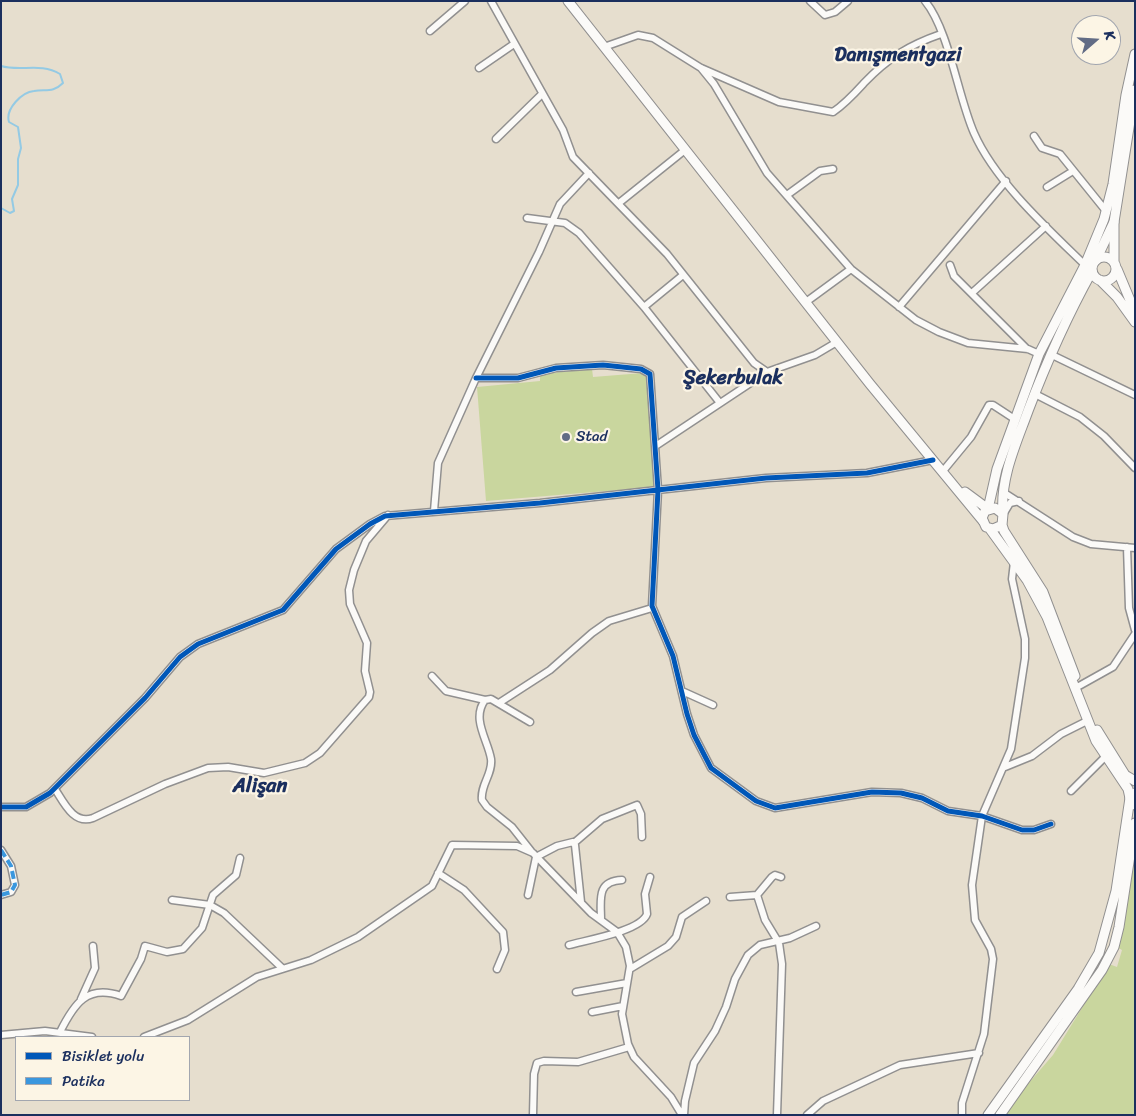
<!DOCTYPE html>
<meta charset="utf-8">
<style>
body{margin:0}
#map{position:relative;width:1136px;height:1116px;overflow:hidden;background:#e6dece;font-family:Sriracha,sans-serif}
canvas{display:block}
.frame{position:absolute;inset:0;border:2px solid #1b2f5e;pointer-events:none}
.legend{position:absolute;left:15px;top:1036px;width:175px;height:65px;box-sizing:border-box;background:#fcf5e5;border:1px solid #a2a6af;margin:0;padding:6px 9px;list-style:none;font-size:15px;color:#1b2f5e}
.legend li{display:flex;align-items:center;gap:10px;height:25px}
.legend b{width:25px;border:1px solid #a2a6af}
.north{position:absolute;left:1071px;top:15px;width:50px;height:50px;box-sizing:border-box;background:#fcf5e5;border:1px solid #a2a6af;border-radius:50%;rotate:71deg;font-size:14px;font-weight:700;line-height:20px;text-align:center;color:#1b2f5e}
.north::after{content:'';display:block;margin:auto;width:18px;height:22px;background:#626c85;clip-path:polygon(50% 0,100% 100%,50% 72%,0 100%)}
</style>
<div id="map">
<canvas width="1136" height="1116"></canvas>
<div class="frame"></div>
<ul class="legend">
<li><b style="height:6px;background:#0057b8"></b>Bisiklet yolu</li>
<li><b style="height:6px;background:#3a97de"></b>Patika</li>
</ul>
<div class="north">K</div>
</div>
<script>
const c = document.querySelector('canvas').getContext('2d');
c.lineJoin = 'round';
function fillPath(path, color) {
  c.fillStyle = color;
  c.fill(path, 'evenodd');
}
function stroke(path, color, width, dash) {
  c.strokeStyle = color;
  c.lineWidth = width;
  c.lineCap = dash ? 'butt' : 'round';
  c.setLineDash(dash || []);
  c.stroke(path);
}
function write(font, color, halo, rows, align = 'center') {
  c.font = font + ' Sriracha,sans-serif';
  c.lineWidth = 4.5;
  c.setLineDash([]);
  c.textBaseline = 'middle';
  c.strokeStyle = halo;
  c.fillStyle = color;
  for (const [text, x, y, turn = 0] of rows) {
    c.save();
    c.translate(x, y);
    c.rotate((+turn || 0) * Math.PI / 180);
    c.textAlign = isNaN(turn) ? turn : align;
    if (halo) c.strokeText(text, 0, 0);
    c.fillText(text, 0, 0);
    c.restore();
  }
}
fillPath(new Path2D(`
 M592,369L593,377L643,373L648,379L655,487L486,501L477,387L540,381V374Z
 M1135,852V1115H1001L1053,1055L1109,964L1117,967L1122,950L1113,945Z`), '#c9d69e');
stroke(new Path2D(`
 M1,66C21,72 40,62 60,74L63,83C53,93 46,89 34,91C22,92 5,109 9,122L18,127L21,148L18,159V185L12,199L14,211L10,213L1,208`), '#94cae4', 2);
const minor = new Path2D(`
 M491,1L563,130L573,157L667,254L754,363L767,372L815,355L837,342
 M810,1L825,15L835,12L848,1
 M925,1C949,30 958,97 974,133C995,181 1048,229 1085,265L1092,267
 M430,31L465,1
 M604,47L638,35L653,38L701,68L779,102L833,112C846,103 854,94 864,83C888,58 909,45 941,34
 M479,68L514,44
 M701,68L714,84L767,173L851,269L916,320L939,332L968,343L1028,349L1039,354
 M1034,136L1042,148L1060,154L1106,211
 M496,139L542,94
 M1047,187L1073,171
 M787,195L820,171L833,169
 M619,203L685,150
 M527,218L565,223L579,233L644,307L720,403
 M950,265L954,276L1027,349
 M973,292L1046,226
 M806,302L851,269
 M644,307L683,275
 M899,307L1006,181
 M1050,354L1135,395
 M476,378H518L556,368L603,365L641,369L650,374L658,490L652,606L673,656L687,714L694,735L711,768L756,801L775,808L872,792L901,793L922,798L948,811L982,816L1022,830H1034L1051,824
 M1035,394L1080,417L1104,436L1135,468
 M657,445L767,372
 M943,471L971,437L989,405H993L1016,420
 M1003,492L1073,537L1091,544L1135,548
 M434,511L438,463L476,378L539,252L560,204L589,173
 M1004,513L1010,503L1019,501
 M1127,547L1129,608L1135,630
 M432,676L446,691L485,700
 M1079,686L1113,667L1135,634
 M682,691L713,705
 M499,703L550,670L592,633L609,621L652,608
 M530,722L491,699L485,700C471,719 488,740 491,759C493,774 480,785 482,800L487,807L512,827L531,851
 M1005,767L1032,756L1061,734L1087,721
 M55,789C64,803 74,825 93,818L165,784L208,768L228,767L264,773L305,763L320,753L369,697L370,692L365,671L367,643L350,604L349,590L354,570L366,541L388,515
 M1071,791L1105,757
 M1,807H26L50,793L145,698L180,657L198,644L283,610L336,549L370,524L385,516L540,503L766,478L867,473L933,460
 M574,843L602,819L637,805L641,814L642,837
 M1,850L11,866L15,885L11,892L1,895
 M438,873L464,890L503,932L505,950L497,969
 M528,895L536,857L557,846L573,842L575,845L581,902
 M757,895L772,877L775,875L781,877
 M730,897L757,895L765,920L779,943L782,964L777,1115
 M172,900L210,905L224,913L282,968
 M601,920C601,900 596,881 622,880
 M569,945C587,940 641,931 647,914L645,894L650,877
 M630,969L668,946L676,937L682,917L706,901
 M576,992L627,983
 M81,999L95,968L93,946
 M592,1012L623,1006
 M60,1032C74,1004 87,984 121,996L141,959L145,946L167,952L183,949L202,928L213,895L236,875L240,858
 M1,1035L45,1031L92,1037
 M144,1037L188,1020L257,977L311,960L358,937L432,886L452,845L517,846L533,853L591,913L617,932L626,947L630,966L622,1014L628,1044L634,1057L671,1097L682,1115
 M533,1115L534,1074L537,1063L544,1061L578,1062L629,1047
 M684,1115L685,1101L694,1063L715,1031L726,1007L735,979L748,955L760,945L790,938L816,926
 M807,1115L823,1101L900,1065L979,1053
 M962,1115V1103L984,1034L993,959L991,949L975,920L972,885L982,816L1011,749L1025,658V639L1012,579L1014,562`);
const tertiary = new Path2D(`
 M568,1L870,384L983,521
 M1114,222V261
 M1092 269a12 12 0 1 1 24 0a12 12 0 1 1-24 0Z
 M1117,269L1135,312
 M1100,280L1117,297L1135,322
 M965,492L988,509
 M1135,793L1130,798L1135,805`);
const secondary = new Path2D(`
 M1096,260L1114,222L1135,90
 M988,509L997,469L1039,354L1085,265L1104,219L1113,184L1126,95L1135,54
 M1003,514C1000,478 1016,444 1028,411C1047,361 1066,318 1092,271
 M1002,525L993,529L986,527L982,518L985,511L995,508L1003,514L1002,525L1004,531L1043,592L1075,676
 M1097,730L1125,775L1135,781
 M988,1115L1078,989L1099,953L1116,891L1130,798L1128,789L1096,741L1047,617L1027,580L990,529
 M1000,1115L1102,970L1114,947L1119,927L1135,823`);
stroke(minor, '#919090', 9);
stroke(tertiary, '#919090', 11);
stroke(secondary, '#919090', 11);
stroke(minor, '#fbfaf8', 6);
stroke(tertiary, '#fbfaf8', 9);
stroke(secondary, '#fbfaf8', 9);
stroke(new Path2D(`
 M1,850L11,866L15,885L11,892L1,895`), '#3a97de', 4, [8, 4]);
stroke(new Path2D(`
 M476,378H518L556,368L603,365L641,369L650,374L658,490L652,606L673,656L687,714L694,735L711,768L756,801L775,808L872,792L901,793L922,798L948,811L982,816L1022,830H1034L1051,824
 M1,807H26L50,793L145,698L180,657L198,644L283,610L336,549L370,524L385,516L540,503L766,478L867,473L933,460`), '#0057b8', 5);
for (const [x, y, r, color] of [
 [566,437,5,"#626c85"]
]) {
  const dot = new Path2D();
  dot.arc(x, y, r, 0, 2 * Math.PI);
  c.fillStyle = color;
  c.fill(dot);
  stroke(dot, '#fcf5e5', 2);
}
write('15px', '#1b2f5e', '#fcf5e5', [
 ["Stad",576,437]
], 'left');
write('bold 20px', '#1b2f5e', '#fcf5e5', [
 ["Danışmentgazi",898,56],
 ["Şekerbulak",733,379],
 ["Alişan",260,787]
]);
</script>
